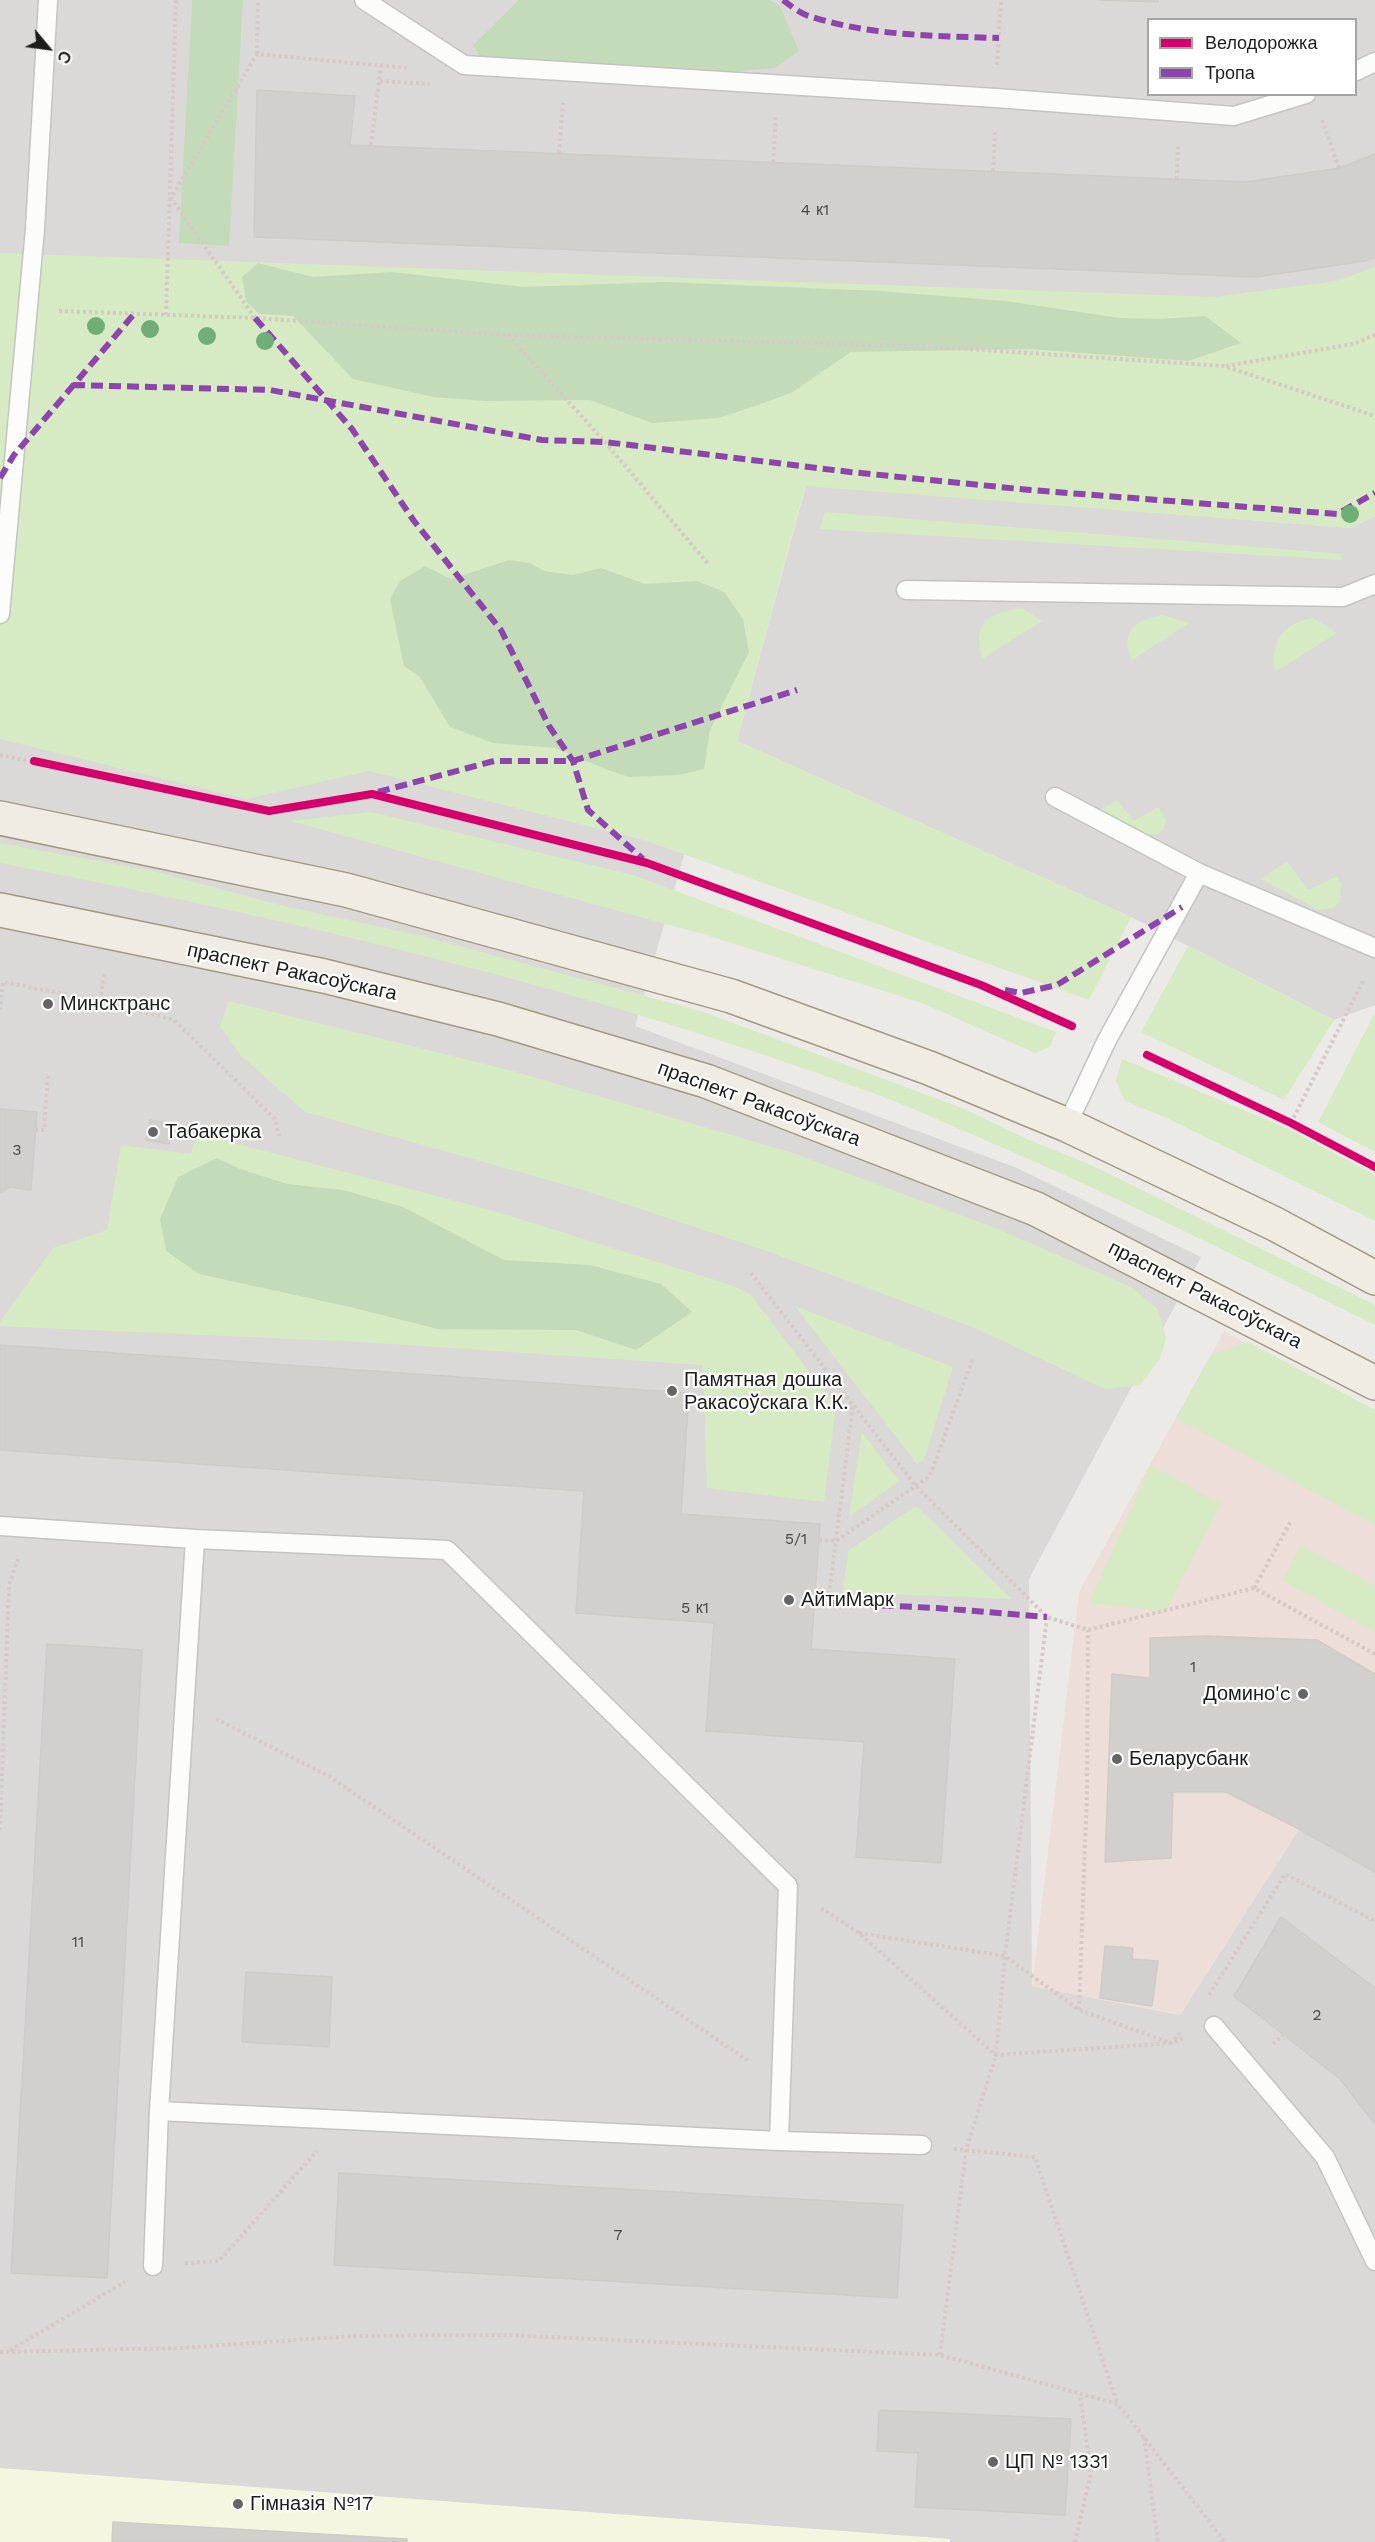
<!DOCTYPE html>
<meta charset="utf-8">
<style>
body{margin:0}
#map{position:relative;width:1375px;height:2542px;overflow:hidden;background:#eceae6;font-family:"Work Sans",sans-serif}
canvas{display:block}
.legend{position:absolute;left:1147px;top:18px;width:210px;height:78px;box-sizing:border-box;background:#fff;border:2px solid #a5a5a5;margin:0;padding:8px 10px;list-style:none;font-size:18px;color:#1d1d1d}
.legend li{display:flex;align-items:center;gap:12px;height:30px}
.legend b{width:30px;border:2px solid #a5a5a5}
.north{position:absolute;left:18px;top:18px;width:60px;height:60px;-webkit-text-stroke:4px #fff;paint-order:stroke;rotate:119deg;font-size:16px;font-weight:700;line-height:24px;text-align:center;color:#1d1d1d}
.north::after{content:'';display:block;margin:auto;width:21px;height:27px;background:#1d1d1d;clip-path:polygon(50% 0,100% 100%,50% 72%,0 100%)}
</style>
<div id="map">
<canvas width="1375" height="2542"></canvas>
<ul class="legend">
<li><b style="height:8px;background:#d6006c"></b>Велодорожка</li>
<li><b style="height:8px;background:#8e44ad"></b>Тропа</li>
</ul>
<div class="north">С</div>
</div>
<script>
const c = document.querySelector('canvas').getContext('2d');
c.lineJoin = 'round';
function fillPath(path, color) {
  c.fillStyle = color;
  c.fill(path, 'evenodd');
}
function stroke(path, color, width, dash) {
  c.strokeStyle = color;
  c.lineWidth = width;
  c.lineCap = dash ? 'butt' : 'round';
  c.setLineDash(dash || []);
  c.stroke(path);
}
function write(font, color, halo, rows, align = 'center') {
  c.font = font + ' "Work Sans",sans-serif';
  c.lineWidth = 4.5;
  c.setLineDash([]);
  c.textBaseline = 'middle';
  c.strokeStyle = halo;
  c.fillStyle = color;
  for (const [text, x, y, turn = 0] of rows) {
    c.save();
    c.translate(x, y);
    c.rotate((+turn || 0) * Math.PI / 180);
    c.textAlign = isNaN(turn) ? turn : align;
    if (halo) c.strokeText(text, 0, 0);
    c.fillText(text, 0, 0);
    c.restore();
  }
}
fillPath(new Path2D(`
 M0,0H1375V478L797,462L635,1026L1017,1168L1201,1257L1029,1579L1032,1986L1180,2015L1299,1829L1375,1872V2542H0ZM1148,20H1356V94H1148Z`), '#dbd9d7');
fillPath(new Path2D(`
 M1224,1331L1375,1417V1872L1299,1829L1180,2015L1032,1986L1079,1592Z`), '#eededa');
fillPath(new Path2D(`
 M0,2468L950,2539V2542H0Z`), '#f5f6e0');
fillPath(new Path2D(`
 M80,0H169L156,250L67,246Z
 M1033,75L1113,81L1112,100L1032,94Z
 M806,485L1351,528L1375,516V1005L1334,1020L1131,917L737,741Z
 M51,1115L110,1119L103,1229L44,1225Z
 M975,1371L1092,1421L1021,1570L934,1485Z`), '#dad9d7');
fillPath(new Path2D(`
 M0,253L1214,297L1336,281L1375,267V516L1351,528L805,486L737,741L1131,917L1089,1000L647,841L369,771L246,799L0,739Z
 M825,512L1343,554L1342,560L820,529Z
 M1022,608L1042,621L982,659C972,621 988,613 1022,608Z
 M1162,615L1189,623L1132,660C1119,630 1136,620 1162,615Z
 M1313,618L1337,633L1275,672C1270,641 1283,623 1313,618Z
 M1117,800L1134,821L1158,807L1166,820L1163,830L1157,835L1133,832L1092,814Z
 M371,812L633,875L1056,1032L1050,1047L1035,1053L922,1003L706,935L291,821Z
 M0,843L153,871L280,905L426,937L701,1011L962,1108L1029,1140L1089,1164L1375,1305V1325C1242,1259 1108,1192 971,1134C938,1120 904,1104 870,1092C588,988 295,920 0,863Z
 M1287,861L1308,890L1337,876L1341,884L1340,902L1333,908L1318,910L1261,879Z
 M1188,946L1334,1020L1284,1100L1141,1032Z
 M229,1001L509,1070L790,1152L998,1229L1131,1287L1158,1309L1166,1338L1160,1359L1140,1385L1105,1389L975,1328L764,1250L580,1189L305,1112L241,1056L220,1026Z
 M1375,1013V1152L1318,1122Z
 M1122,1059L1289,1129L1375,1175V1221L1167,1118L1125,1101L1116,1081Z
 M196,1133L494,1211L731,1285L751,1295L836,1407L824,1502L707,1488L703,1365L363,1342L0,1326V1322L53,1248L107,1230L121,1145L191,1154Z
 M795,1306L953,1367L924,1460L917,1464Z
 M1248,1342L1375,1410V1525L1176,1418L1211,1355Z
 M862,1432L899,1481L849,1517Z
 M1151,1465L1221,1504L1165,1611L1089,1603Z
 M916,1506L1011,1599L842,1592L849,1550Z
 M1301,1545L1375,1586V1632L1282,1580Z`), '#d6eac3');
fillPath(new Path2D(`
 M192,0H243L229,246L179,243Z
 M519,0H769L780,6L799,51L775,68L692,75L485,63L473,45Z
 M258,263L313,277L392,272L524,287L664,282L879,291L1006,301L1120,318L1160,319L1205,316L1241,343L1188,361L1030,349L851,352L791,393L752,407L718,418L652,423L590,400L485,401L434,397L353,379L293,316L259,314L246,301L242,277Z
 M509,560L530,563L544,571L573,575L601,568L645,584L697,581L724,592L743,619L749,652L710,730L704,769L679,775L629,777L605,769L555,748L493,743L450,727L420,677L404,666L390,599L400,581L425,566L451,579Z
 M217,1158L240,1169L287,1184L343,1190L403,1207L504,1260L590,1265L661,1284L692,1312L636,1350L576,1330L438,1329L350,1307L199,1274L166,1251L160,1219L178,1177Z`), '#c4dbba');
const building = new Path2D(`
 M1101,0H1158V2Z
 M257,90L355,96L350,145L1246,182L1339,168L1375,154V257L1365,261L1256,277L254,237Z
 M0,1109L37,1112L31,1190L10,1187L0,1193Z
 M150,1120L173,1124L169,1144L146,1140Z
 M0,1345L689,1393L681,1514L820,1524L811,1649L955,1659L941,1863L856,1857L864,1742L706,1731L714,1623L576,1613L584,1491L0,1450Z
 M1206,1636L1317,1640L1375,1674V1872L1299,1829L1226,1792H1173L1171,1858L1105,1862L1112,1674L1150,1678V1638Z
 M47,1644L142,1650L107,2278L11,2273Z
 M1281,1917L1375,1988V2124L1340,2079L1234,1996Z
 M1105,1946L1133,1948L1132,1959L1158,1961L1152,2006L1100,1998Z
 M246,1972L332,1977L329,2047L242,2042Z
 M339,2173L903,2205L897,2298L334,2265Z
 M879,2410L1071,2419L1065,2515L915,2507L918,2453L877,2451Z
 M113,2522L407,2539V2542H112Z`);
fillPath(building, '#d2d0cd');
stroke(building, '#cfcbc7', 1.5);
const lane = new Path2D(`
 M364,0L464,65L996,98L1234,116L1306,94
 M1356,71L1375,62
 M906,590L1343,597L1375,584
 M0,614L35,229L48,0
 M1055,797L1199,873L1375,948
 M1067,1125L1107,1040L1199,873
 M0,1526L195,1539L447,1550L788,1886L779,2141
 M195,1539L159,2111L779,2141L922,2145
 M1214,2026L1325,2157L1375,2261
 M153,2266L159,2111`);
const primary = new Path2D(`
 M0,818L346,890L731,996L929,1068L1067,1125L1275,1224L1375,1278
 M0,910L324,976L498,1019L706,1081L1036,1209L1375,1383`);
stroke(lane, '#c4c4c2', 21);
stroke(primary, '#a29982', 36);
stroke(new Path2D(`
 M257,54L258,0
 M997,65L1001,0
 M380,81L430,84
 M1322,120L1339,168
 M371,145L381,66
 M559,153L563,103
 M773,162L776,115
 M993,171L995,130
 M1177,179L1178,144
 M59,311L255,318L507,335L922,346L1224,366L1375,416
 M166,315L176,0
 M255,318L171,198L257,54L407,68
 M508,335L605,442L709,565
 M1226,366L1353,344L1375,335
 M0,755L269,811L372,794L647,863L981,985L1072,1026
 M100,1001L105,972
 M0,1010L3,982L100,1001L174,1020L275,1119L279,1136
 M1147,1055L1291,1123L1375,1167
 M1291,1123L1364,979
 M35,1130H44L48,1074
 M751,1273L915,1485L1047,1617L1088,1630L1254,1588L1375,1654
 M819,1540L836,1541L930,1476L973,1358
 M1254,1588L1291,1521
 M813,1603H828L853,1404
 M216,1719L327,1775L750,2062
 M0,1830L9,1585L18,1559
 M821,1908L859,1933L996,2055L1171,2043L1184,2038
 M859,1933L1005,1956L1079,2010L1171,2043L1182,2030
 M1209,1995L1285,1874L1375,1921
 M1079,2010L1087,1791L1088,1630
 M1273,2044L1283,2035
 M954,2149L1035,2157L1117,2403
 M185,2263L219,2261L317,2151
 M10,2350L125,2282
 M0,2352L180,2348L353,2336L506,2335L940,2355L1118,2404L1225,2542
 M940,2355L966,2150L996,2055L1005,1956L1047,1617
 M1144,2437L1158,2542
 M1075,2542L1091,2473L1080,2394`), '#d7c9c5', 4, [3, 3]);
stroke(lane, '#fcfcfb', 18);
stroke(primary, '#f0ece3', 33);
stroke(new Path2D(`
 M783,0C790,5 798,12 806,15C868,36 935,36 999,38
 M255,318L352,429L414,521L501,630L549,726L573,761L588,810L643,859
 M73,385L270,390L542,440L605,442L850,472L1030,490L1337,514L1375,493
 M0,478L14,455L134,314
 M378,792L494,761H573L797,690
 M1005,990L1021,993L1057,985L1182,907
 M828,1603L937,1608L1047,1617`), '#8e44ad', 6, [12, 6]);
stroke(new Path2D(`
 M34,761L269,811L372,794L647,863L981,985L1072,1026
 M1147,1055L1291,1123L1375,1167`), '#d6006c', 8);
c.fillStyle = '#6fae76';
for (const [x, y] of [
 [96,326],
 [150,329],
 [207,336],
 [265,341],
 [1350,514]
]) {
  c.beginPath();
  c.arc(x, y, 9, 0, 2 * Math.PI);
  c.fill();
}
for (const [x, y, r, color] of [
 [48,1004,6,"#656563"],
 [153,1132,6,"#656563"],
 [672,1391,6,"#656563"],
 [789,1600,6,"#656563"],
 [1303,1694,6,"#656563"],
 [1117,1759,6,"#656563"],
 [993,2462,6,"#656563"],
 [238,2504,6,"#656563"]
]) {
  const dot = new Path2D();
  dot.arc(x, y, r, 0, 2 * Math.PI);
  c.fillStyle = color;
  c.fill(dot);
  stroke(dot, '#fff', 2);
}
write('16px', '#4a4a49', null, [
 ["4 к1",815,210],
 ["3",17,1150],
 ["5/1",796,1539],
 ["5 к1",695,1608],
 ["1",1193,1667],
 ["11",78,1942],
 ["2",1317,2015],
 ["7",618,2235]
]);
write('20px', '#1d1d1d', '#fff', [
 ["праспект Ракасоўскага",292,972,12],
 ["праспект Ракасоўскага",759,1104,20],
 ["праспект Ракасоўскага",1205,1295,27]
]);
write('20px', '#1d1d1d', '#fff', [
 ["Минсктранс",60,1004],
 ["Табакерка",165,1132],
 ["Памятная дошка",684,1380],
 ["Ракасоўскага К.К.",684,1403],
 ["АйтиМарк",801,1600],
 ["Домино'c",1291,1694,"right"],
 ["Беларусбанк",1129,1759],
 ["ЦП № 1331",1005,2462],
 ["Гімназія №17",250,2504]
], 'left');
</script>
